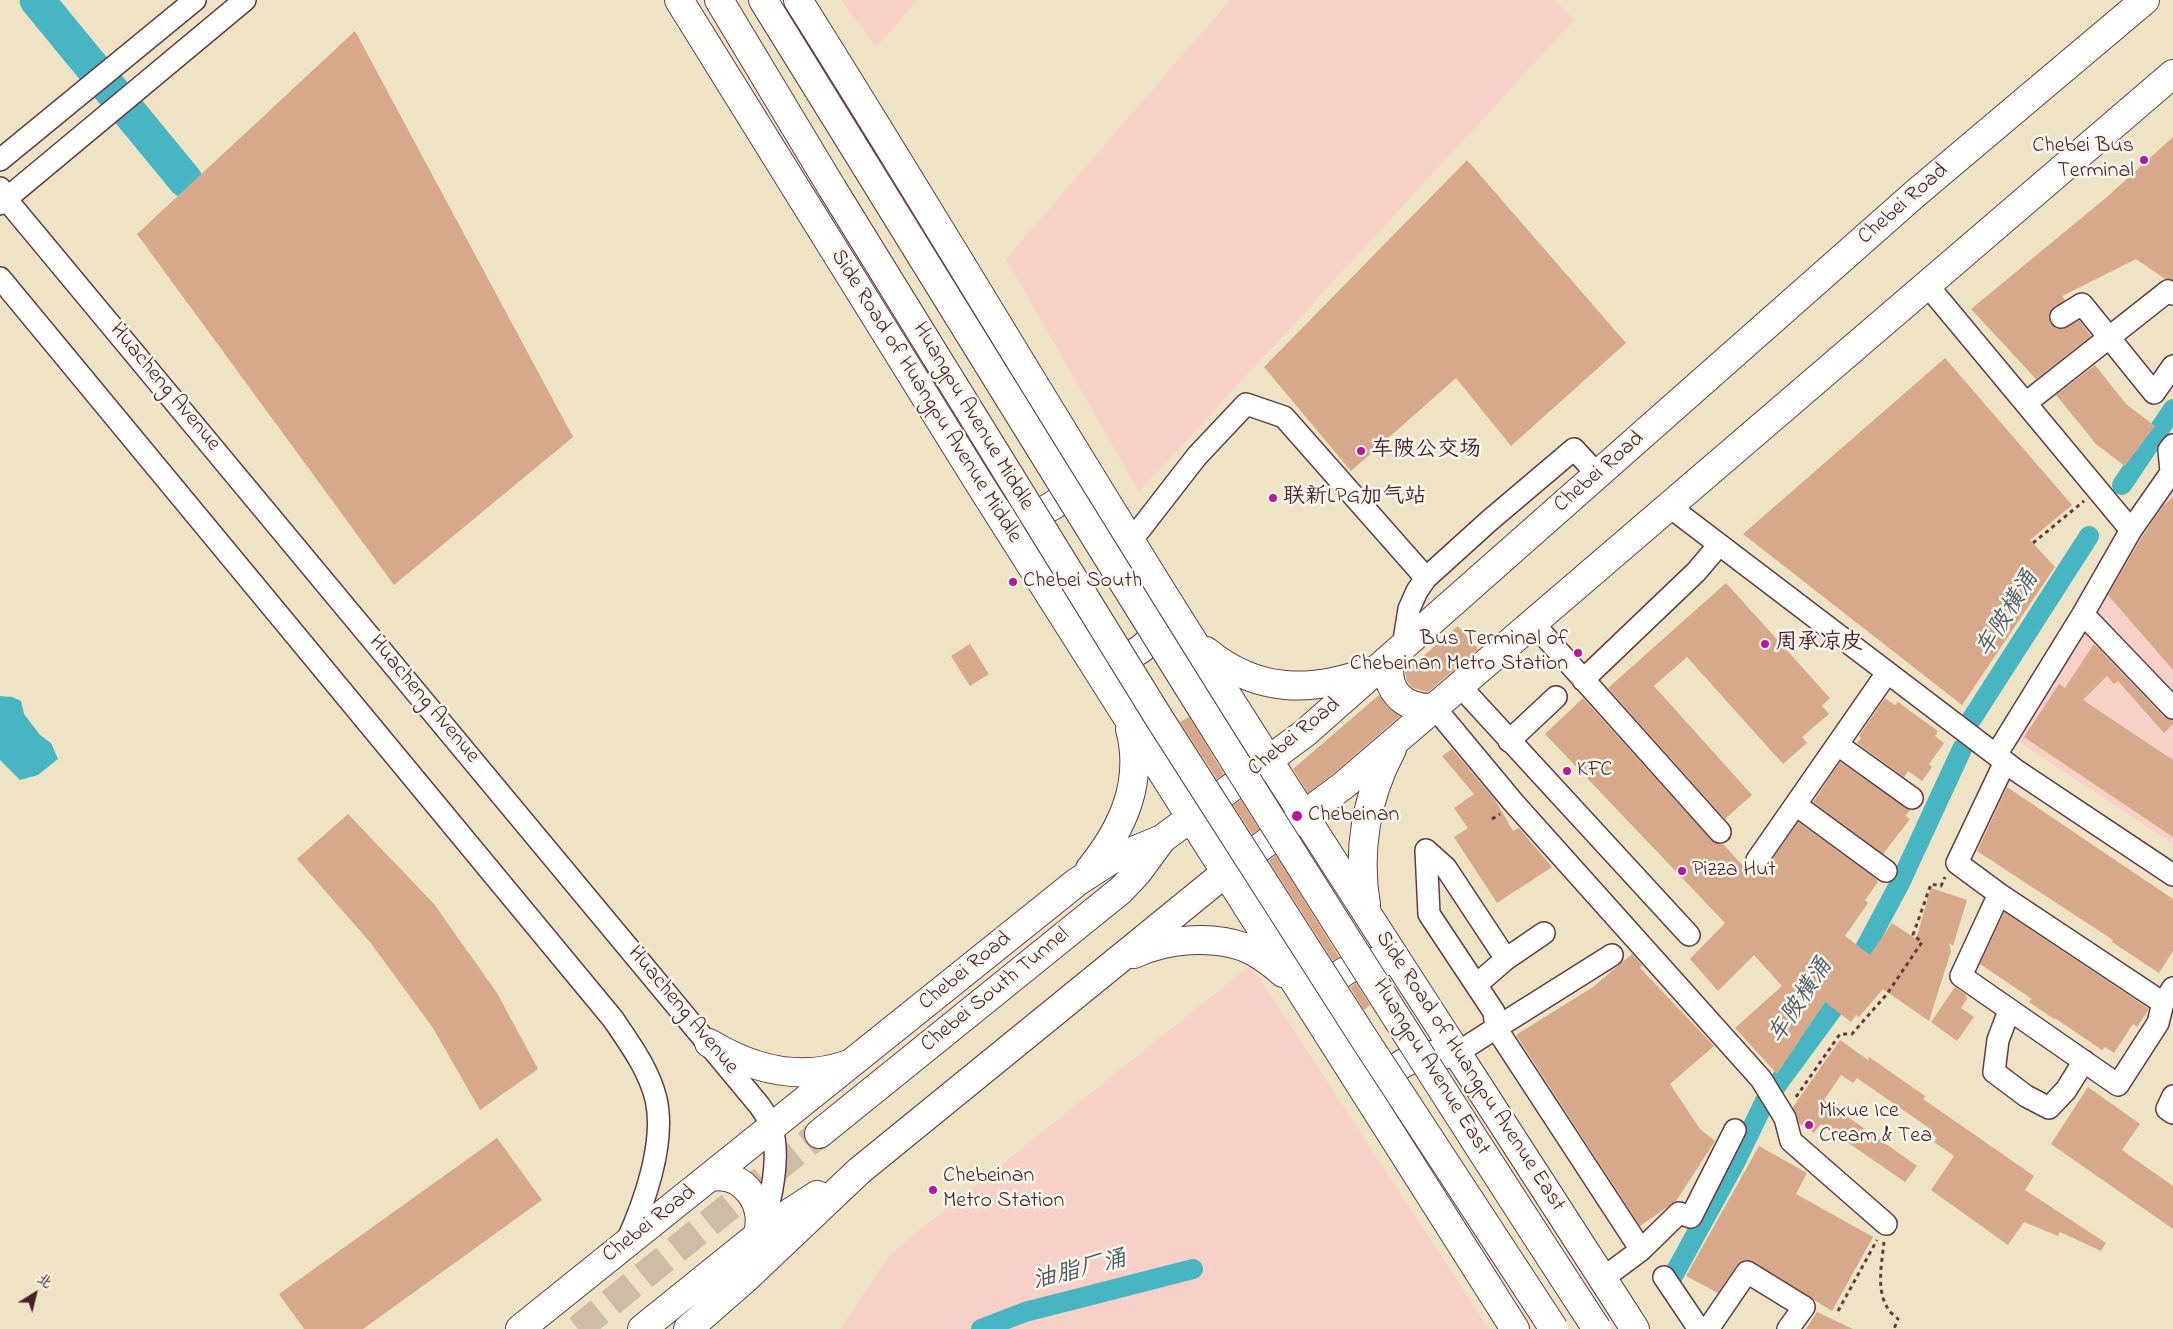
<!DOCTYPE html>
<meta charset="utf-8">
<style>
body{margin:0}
#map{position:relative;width:2173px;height:1329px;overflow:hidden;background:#efe3c6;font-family:"Indie Flower","LXGW WenKai TC",sans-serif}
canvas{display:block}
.north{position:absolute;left:10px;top:1269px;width:50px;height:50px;-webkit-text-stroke:4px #fbf7ec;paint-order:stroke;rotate:36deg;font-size:14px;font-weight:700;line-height:20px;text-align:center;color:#4a1f2b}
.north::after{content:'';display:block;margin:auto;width:18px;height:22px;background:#4a1f2b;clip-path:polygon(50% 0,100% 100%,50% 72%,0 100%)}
</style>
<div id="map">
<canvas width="2173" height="1329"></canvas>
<div class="north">北</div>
</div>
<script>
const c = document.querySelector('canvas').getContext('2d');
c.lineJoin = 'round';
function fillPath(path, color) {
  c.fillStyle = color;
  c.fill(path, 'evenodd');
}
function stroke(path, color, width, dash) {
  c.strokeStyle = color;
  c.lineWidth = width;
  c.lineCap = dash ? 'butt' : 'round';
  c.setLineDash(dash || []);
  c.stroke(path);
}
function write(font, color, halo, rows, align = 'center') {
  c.font = font + ' "Indie Flower","LXGW WenKai TC",sans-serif';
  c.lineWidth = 5;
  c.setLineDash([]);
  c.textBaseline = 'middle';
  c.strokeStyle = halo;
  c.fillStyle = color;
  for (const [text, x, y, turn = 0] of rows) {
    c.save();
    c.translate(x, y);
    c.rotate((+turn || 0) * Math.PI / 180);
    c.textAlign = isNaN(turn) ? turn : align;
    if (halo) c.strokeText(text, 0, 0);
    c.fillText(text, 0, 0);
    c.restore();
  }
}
fillPath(new Path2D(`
 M841,0H918L876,47Z
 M1230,0H1554L1574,20L1139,492L1006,259Z
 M2173,453V844L2013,738Z
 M1251,965L1489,1329H840L890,1254Z`), '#f7d1c8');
fillPath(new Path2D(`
 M0,696L12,697L21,701L24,714L40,735L51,743L58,759L38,775L20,780L0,760Z`), '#48b6c2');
stroke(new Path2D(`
 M2122,485L2173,409
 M1971,720L2089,536
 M1673,1276L1735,1163L1765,1101L1832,1010L1900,883L1962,749
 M981,1329L1025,1312L1193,1269`), '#48b6c2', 20);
stroke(new Path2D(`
 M37,0L185,180`), '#48b6c2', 35);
fillPath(new Path2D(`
 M355,31L573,437L394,585L137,234Z
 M2173,137V280L2165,279L2136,259L2062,296L2065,300L2050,312L2049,318L2051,324L2056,328L2062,329L2079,320L2091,336L2036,379L1971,309L2107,197Z
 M1467,160L1626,343L1511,446L1456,378L1351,471L1264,367Z
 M1945,358L2072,505L2030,540L2055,567L1962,705L1743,534Z
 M2095,365L2126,404L2155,426L2125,466L2096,444L2056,395Z
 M2173,497V670L2108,595L2142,537L2163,506Z
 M1726,583L1830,698L1822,706L1829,714L1802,737L1807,743L1783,764L1687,657L1654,686L1752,795L1725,819L1608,688Z
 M1458,626L1478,649L1428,692L1413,688L1407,681L1405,672Z
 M970,644L989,674L970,686L951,656Z
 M2094,644L2164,717L2173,720V724L2164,733L2118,681L2114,684L2107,676L2083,700L2173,760V837L2024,737L2059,684L2065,688Z
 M1379,695L1387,707L1400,716L1334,773L1308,793L1293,769Z
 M1583,698L1711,840L1717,844H1723L1752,876L1755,872L1762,871L1767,867L1798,822L1875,878L1878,882L1865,900L1868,903L1845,936L1870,955L1892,923L1916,939L1931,888L1967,900L1953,946L1949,943L1951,951L1929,1021L1883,989L1859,1017L1856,1015L1851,1022L1825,1002L1777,1074L1735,1028L1782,986L1754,955L1718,991L1690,959L1725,923L1545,734Z
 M1885,698L1895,705L1898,702L1917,716L1938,731L1935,736L1944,743L1929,764L1932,767L1922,781L1908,771L1904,777L1857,743L1861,738L1859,736Z
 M1189,717L1224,774L1217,779L1180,722Z
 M1452,749L1495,800L1513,831L1519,828L1552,867L1497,903L1454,837L1468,828L1454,808L1474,794L1442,756Z
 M1840,762L1910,810L1905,816L1910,819L1883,854L1813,802Z
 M2007,787L2173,899V951L2159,973L2112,942L2113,940L1977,851Z
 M1241,800L1259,829L1252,834L1233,805Z
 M348,814L434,904L497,993L538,1069L480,1110L433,1028L370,942L297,859Z
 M1276,855L1339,957L1333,961L1269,861Z
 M2004,912L2149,1009L2137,1027L2133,1024L2114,1053L2105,1047L2102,1050L2055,1018L2054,1019L2029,1002L2032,999L1980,964Z
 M1632,954L1642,965L1640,968L1714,1046L1670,1084L1700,1129L1715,1141L1676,1201L1640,1226L1516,1035L1593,987Z
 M1356,983L1370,1005L1364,1010L1350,987Z
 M1955,987L1966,995L1967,999L1961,1008L1974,1017L1957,1041L1931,1022Z
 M1840,1040L1868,1060L1869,1057L1925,1096L1923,1099L2034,1176L2025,1190L2106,1243L2101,1251L2060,1232L2058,1236L2024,1222L2008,1245L1931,1190L1954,1156L1934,1142L1937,1138L1930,1133L1932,1130L1857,1078L1853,1083L1841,1075L1824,1100L1917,1166L1905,1182L1821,1124L1814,1133L1799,1123L1793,1107Z
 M2088,1087L2140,1124L2122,1150L2173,1186V1229L2051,1144Z
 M497,1138L542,1200L363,1329H304L279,1294Z
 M1759,1146L1807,1173L1796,1194L1873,1237L1832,1311L1748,1260L1742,1261L1737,1265L1718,1293L1686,1276Z
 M1817,1312L1853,1329H1806Z`), '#d7a98a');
stroke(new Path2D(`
 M578,1329L819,1134`), '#cebca7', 28, [28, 14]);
const minor = new Path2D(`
 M0,160L195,0
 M0,188L6,199L759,1105C764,1112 770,1120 772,1129C780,1156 772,1201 761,1227
 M0,204L245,0
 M0,278L613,1019C630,1044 649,1070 656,1099C666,1143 644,1204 626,1243
 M1928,286L2131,530L2083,614L1996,755
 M2061,317L2082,304L2154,393L2173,366
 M2026,403L2168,291L2173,294
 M2171,472L2169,450L2173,445
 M1670,507L2017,771L2173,875
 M2131,530L2173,470
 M1131,541L1197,456L1246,404L1284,417L1426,578
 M2083,614L2173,708
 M1533,623L1720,832
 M1403,647L1409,609L1417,591L1426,578L1489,521L1574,449L1598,475
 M1583,680L1696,572L1719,545
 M1460,686L1689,935
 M1435,708L1513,802L1761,1079L1785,1118L1791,1141L1886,1224
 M1509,741L1556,697
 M1838,745L1912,798
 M2005,762L1957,863L1999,894L2163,1003
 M1796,805L1886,871
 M1757,860L1887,673
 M1999,894L1961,976L2118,1085L2158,1023L2163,1003L2173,988
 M1544,933L1506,959L1446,868L1426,850L1429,914L1494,1012L1496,1028L1612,955
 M1476,985L1506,959
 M2009,1011L1998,1040L1994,1072L2026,1096L2049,1108L2066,1090L2084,1061
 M1457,1053L1496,1028L1641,1250L1602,1279
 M2173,1096L2167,1109L2173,1113
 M1641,1250L1679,1213L1691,1217L1735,1130
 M1664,1277L1699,1329
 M1708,1329L1747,1272L1804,1307L1788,1329`);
const major = new Path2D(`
 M679,0L979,483L1515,1329
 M719,0L832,188
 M763,0L867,168
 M798,0C931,211 1058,427 1191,638C1337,870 1487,1098 1635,1329
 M1011,513C1042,518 1068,503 1077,472
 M1206,651C1257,693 1311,693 1370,671
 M1099,657C1128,666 1158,642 1165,614
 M1391,657C1383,690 1402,709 1435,708
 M1090,869C1123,828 1144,782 1130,729
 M1366,905C1357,852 1366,797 1392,749
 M1134,954C1166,939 1211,935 1244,947C1259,953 1272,963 1283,973
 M1318,1004C1328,978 1356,958 1384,962
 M709,1043C752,1069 800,1082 849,1064
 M1378,1096C1385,1067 1416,1052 1443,1055
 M819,1134L1121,890L1137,873L1162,839
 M711,1177C744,1171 768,1206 757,1236
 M520,1329L1077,882L1111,860L1162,839L1305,733L1916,193L2145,0
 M642,1329L771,1225L817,1195
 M688,1329L744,1280L859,1171L1219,878L1344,785L2173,74`);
stroke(minor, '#633c42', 24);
stroke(major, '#633c42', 30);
stroke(new Path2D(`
 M2033,543L2084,501
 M1492,819L1500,814
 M1796,1097L1840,1034H1852L1887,994L1922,942L1913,935L1931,884L1941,886L1945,877
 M1884,1242C1882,1262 1876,1289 1887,1307C1889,1312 1895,1316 1898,1319L1894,1329
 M1838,1311L1877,1240`), '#633c42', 3, [4, 4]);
stroke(minor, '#fff', 21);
stroke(major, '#fff', 28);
const majorBridge = new Path2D(`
 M867,168C1107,557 1347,946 1597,1329
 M832,188L1159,718L1363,1037L1554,1329`);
stroke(majorBridge, '#633c42', 30, []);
stroke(majorBridge, '#fff', 28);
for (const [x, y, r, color] of [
 [2144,160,5,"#b5179e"],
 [1361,451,5,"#b5179e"],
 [1273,498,5,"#b5179e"],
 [1013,582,5,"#b5179e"],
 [1765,644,5,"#b5179e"],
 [1578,653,5,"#b5179e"],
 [1567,771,5,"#b5179e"],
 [1297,816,6,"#b5179e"],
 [1682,871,5,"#b5179e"],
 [1809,1125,5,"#b5179e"],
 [933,1190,5,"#b5179e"]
]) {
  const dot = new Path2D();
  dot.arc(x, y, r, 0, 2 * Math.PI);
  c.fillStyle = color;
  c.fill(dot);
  stroke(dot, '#fbf7ec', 2);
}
write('22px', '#4a1f2b', '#fbf7ec', [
 ["Chebei Bus",2134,147,"right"],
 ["Terminal",2134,172,"right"],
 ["车陂公交场",1371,451],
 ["联新LPG加气站",1283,498],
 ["Chebei South",1023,582],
 ["Bus Terminal of",1568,640,"right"],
 ["Chebeinan Metro Station",1568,665,"right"],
 ["周承凉皮",1775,644],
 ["KFC",1577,771],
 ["Chebeinan",1308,816],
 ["Pizza Hut",1692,871],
 ["Mixue Ice",1819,1112],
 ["Cream & Tea",1819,1137],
 ["Chebeinan",943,1177],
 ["Metro Station",943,1202]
], 'left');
write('22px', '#4a1f2b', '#fbf7ec', [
 ["Chebei Road",1904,205,-41],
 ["Huacheng Avenue",164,388,50],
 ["Side Road of Huangpu Avenue Middle",925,397,58],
 ["Huangpu Avenue Middle",972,417,59],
 ["Chebei Road",1600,473,-41],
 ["Huacheng Avenue",423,700,50],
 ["Chebei Road",1295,738,-39],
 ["Chebei Road",966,972,-39],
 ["Chebei South Tunnel",996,991,-39],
 ["Huacheng Avenue",682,1011,50],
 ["Huangpu Avenue East",1430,1068,58],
 ["Side Road of Huangpu Avenue East",1469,1072,57],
 ["Chebei Road",650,1225,-38]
]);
write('italic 24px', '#495b67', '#fbf7ec', [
 ["车陂横涌",2009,615,-58],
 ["车陂横涌",1802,1002,-57],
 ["油脂厂涌",1080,1272,-14]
]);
</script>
